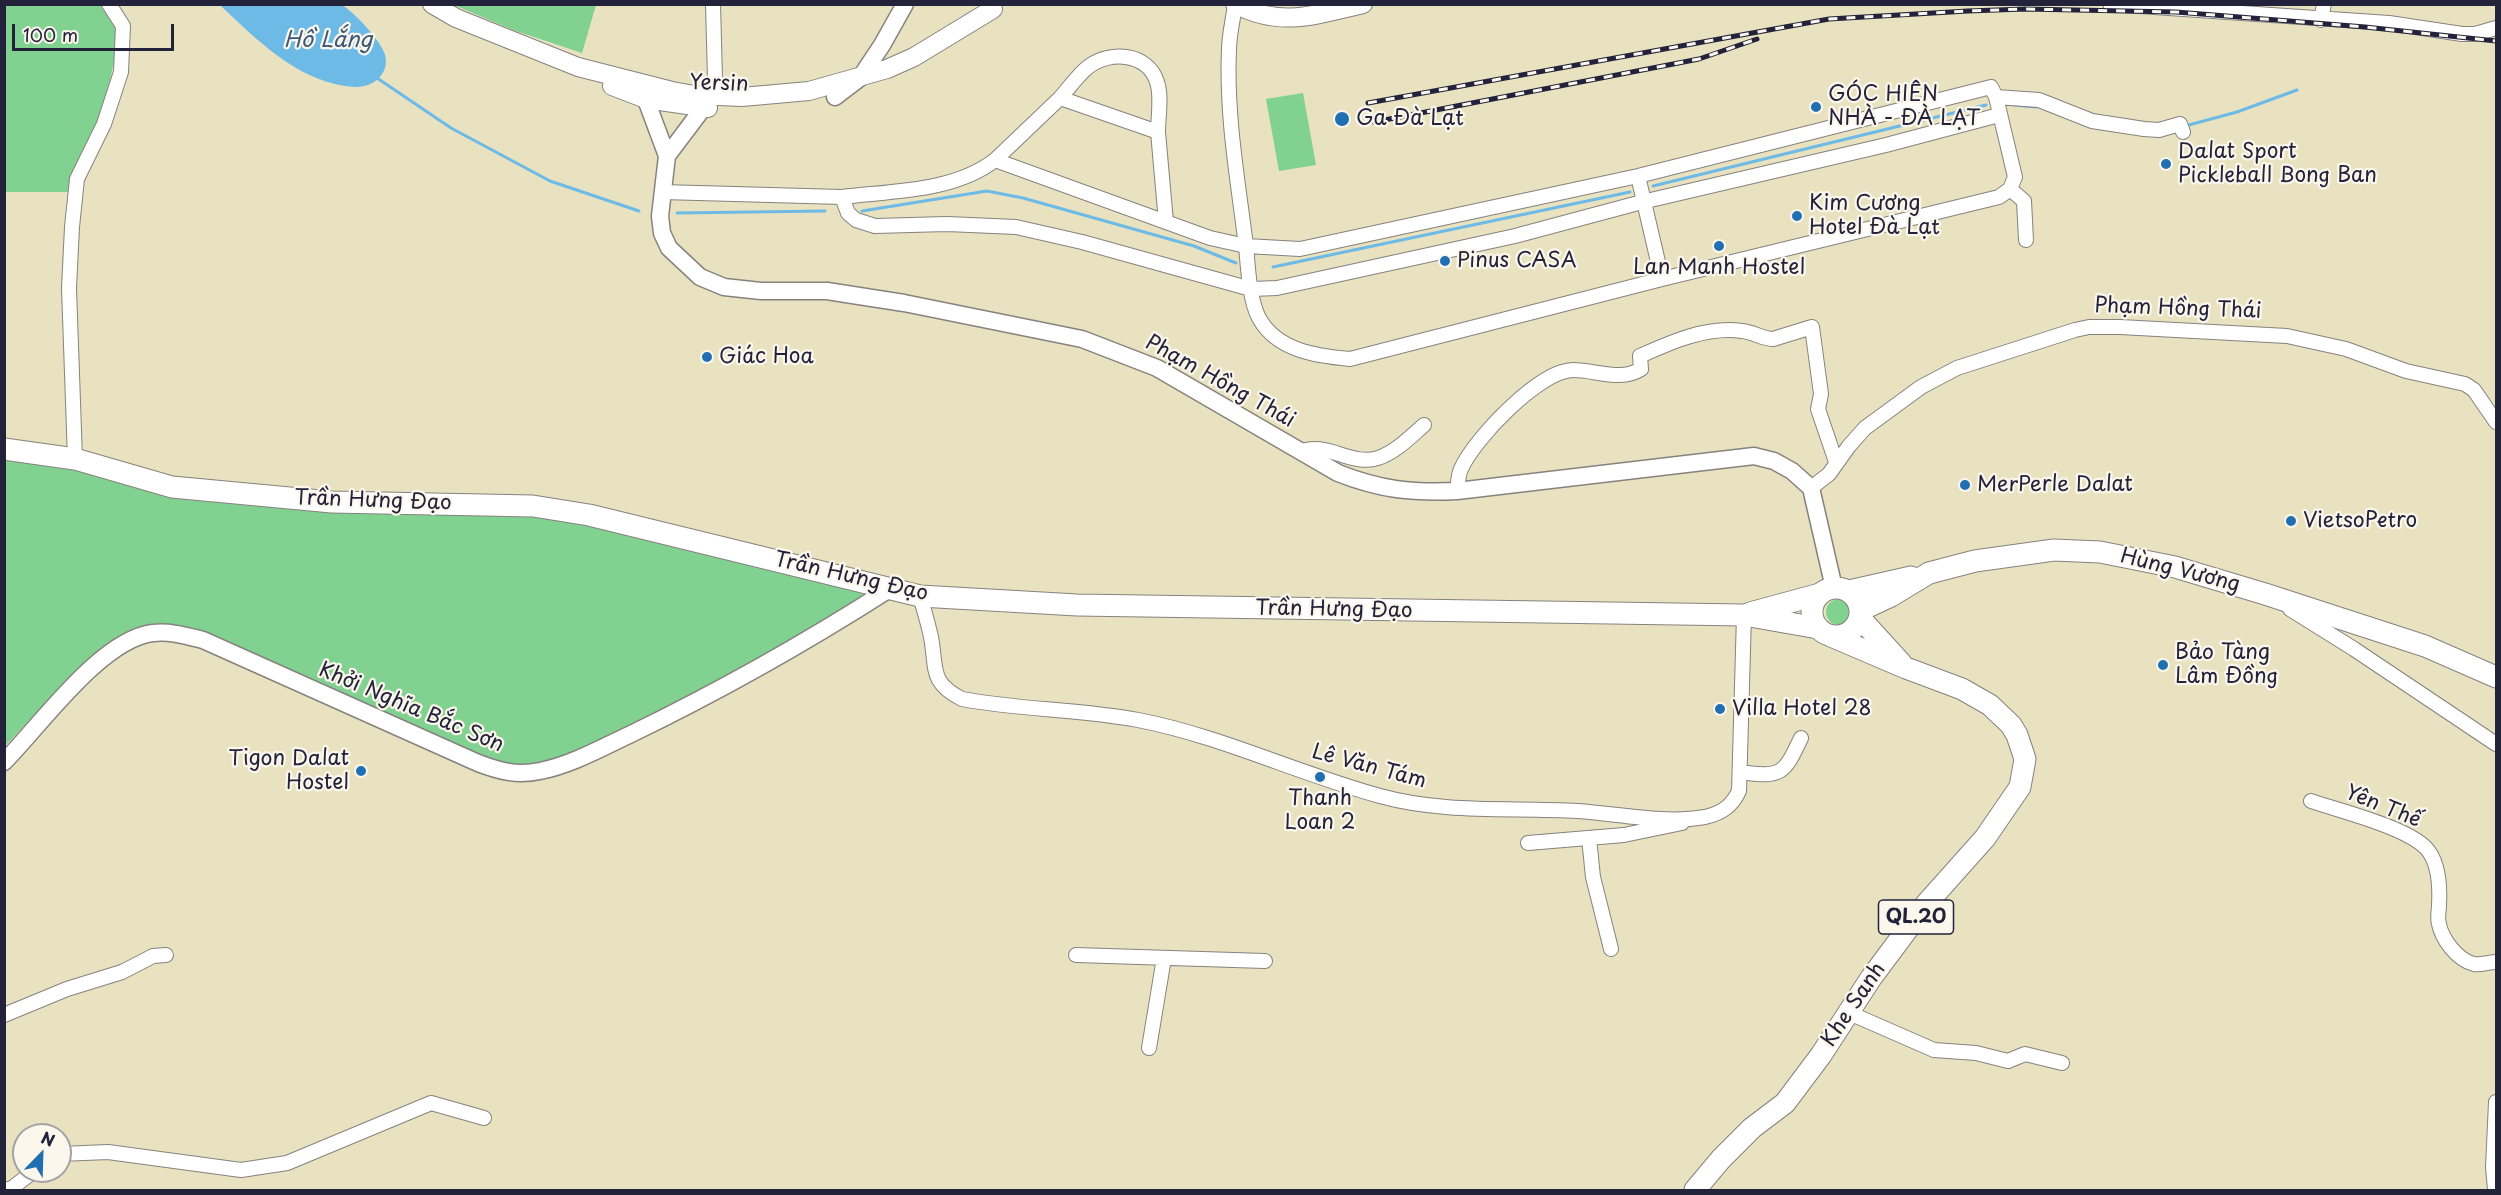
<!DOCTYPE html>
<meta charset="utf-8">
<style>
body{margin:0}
#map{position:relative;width:2501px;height:1195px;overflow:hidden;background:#e9e2c0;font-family:"Playpen Sans",sans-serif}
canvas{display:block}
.frame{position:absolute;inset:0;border:6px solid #22223b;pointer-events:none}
.north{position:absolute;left:12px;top:1123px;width:60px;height:60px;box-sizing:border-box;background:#fbf7ec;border:2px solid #a4a2a5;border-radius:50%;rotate:23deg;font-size:16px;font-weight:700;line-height:24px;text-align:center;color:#22223b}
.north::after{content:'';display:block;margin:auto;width:21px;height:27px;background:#1f6fb2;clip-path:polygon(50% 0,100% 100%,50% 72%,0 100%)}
.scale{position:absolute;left:12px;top:24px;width:162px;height:27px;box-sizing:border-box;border:3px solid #22223b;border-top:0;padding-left:8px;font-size:18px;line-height:21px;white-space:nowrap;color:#22223b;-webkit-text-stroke:4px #fbf7ec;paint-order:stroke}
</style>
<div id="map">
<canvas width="2501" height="1195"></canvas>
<div class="frame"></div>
<div class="north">N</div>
<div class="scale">100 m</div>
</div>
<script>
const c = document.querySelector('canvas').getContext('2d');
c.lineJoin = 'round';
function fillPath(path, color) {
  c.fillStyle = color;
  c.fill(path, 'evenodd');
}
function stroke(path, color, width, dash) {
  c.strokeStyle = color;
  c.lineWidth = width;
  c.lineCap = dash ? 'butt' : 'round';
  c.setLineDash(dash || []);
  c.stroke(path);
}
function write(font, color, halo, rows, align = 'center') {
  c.font = font + ' "Playpen Sans",sans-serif';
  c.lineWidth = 4.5;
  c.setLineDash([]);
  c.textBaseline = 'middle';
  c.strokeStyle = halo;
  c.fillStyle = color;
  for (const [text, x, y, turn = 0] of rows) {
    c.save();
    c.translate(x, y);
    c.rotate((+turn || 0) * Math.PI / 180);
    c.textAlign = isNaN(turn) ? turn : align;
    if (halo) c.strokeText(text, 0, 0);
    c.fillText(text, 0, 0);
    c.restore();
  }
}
fillPath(new Path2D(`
 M4,5H100L115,26L116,52L108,90L93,133L73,170L69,192H5Z
 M454,5H596L582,53L513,30Z
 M1303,93L1316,165L1279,171L1266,99Z
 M5,458L76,469L567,520L862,590L863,600L670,706L569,755L540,766H511L483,757L206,634C185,626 161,619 138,627C96,641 38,713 5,746Z
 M1826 612a13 13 0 1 1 26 0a13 13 0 1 1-26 0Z`), '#81d191');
fillPath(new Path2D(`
 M220,5H342C354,12 379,39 384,52C392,72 374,88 355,87C300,84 257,40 220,5Z`), '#6ebae7');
stroke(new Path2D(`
 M377,78L451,128L550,181L639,211
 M2014,105L2036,107
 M2185,126L2237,112L2297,90
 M1653,186L1986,105
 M862,211L987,191L1023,198L1194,246L1236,263
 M677,213L825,211
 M1273,267L1630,192`), '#6ebae7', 3);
const minor = new Path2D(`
 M2110,4L2389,23L2462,34H2475L2496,28
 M2321,20L2324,4
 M712,96L715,79L713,4
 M1996,97L2039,100L2092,121L2144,129L2159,130L2180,124L2183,132
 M1060,98C1069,88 1078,75 1088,67C1110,50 1148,53 1157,82C1162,96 1158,117 1158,132
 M995,160L1060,98L1158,132L1166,222
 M1638,176L1662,279
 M2010,189L2024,201L2026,240
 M662,192L842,197L848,213L856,220L875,226L947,224L1016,227L1082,242L1251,289L1277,288L1515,236L1642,202L1886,145L1999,115
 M842,197C891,191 954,192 995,160L1210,238L1246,246L1300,249L1638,176L1991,87L1996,97L2015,177L2010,189L1999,197L1662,279L1350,359C1317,356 1277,351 1259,318C1249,299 1248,266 1246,246C1238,181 1226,116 1229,50C1229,35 1233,20 1235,5
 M1300,452C1325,440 1352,467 1378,458C1396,452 1410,437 1424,425
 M75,459L69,288L72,227L77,179L104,124L121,72L123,26L109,4
 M1811,488L1829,474L1849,446L1865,428L1921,387L1957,368L2075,330L2089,327H2120L2287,336L2346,349L2406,371L2465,384L2474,390L2496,422
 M1457,491C1458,484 1458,475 1461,469C1474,439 1540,370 1573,370C1596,370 1621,382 1641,369L1640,356C1671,342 1707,326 1742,331C1754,332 1762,339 1773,339L1812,327L1821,394L1818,409L1836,462
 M920,596C924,610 928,623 931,637C937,669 929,682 962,699C1020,710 1080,709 1138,720C1221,736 1299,774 1380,796C1445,814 1512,807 1578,811C1620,814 1664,824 1705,817C1722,813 1732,806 1739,791L1744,615
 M2290,609L2354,649L2496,744
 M1740,772C1782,778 1784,774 1801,738
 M2311,801C2340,811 2406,827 2426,848C2439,862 2440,887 2439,905C2439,911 2437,918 2439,924C2442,939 2457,960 2474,964C2480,965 2490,962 2496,962
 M1589,838L1593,877L1611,949
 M1528,843L1624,835L1682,823
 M1076,955L1265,961
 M1847,1012L1934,1050L1976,1053L2008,1061L2025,1054L2062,1063
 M4,1015L67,989L122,972L153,956L166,955
 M1149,1048L1164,958
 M60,1154L108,1152L241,1170L287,1163L431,1103L484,1118
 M4,1190L12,1188L34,1171
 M2495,1190L2493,1167L2496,1102`);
const tertiary = new Path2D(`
 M642,89L667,156
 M835,97L860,78L882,45L905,4
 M710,99L667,156L660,216L662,233L669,248L700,277L724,287L761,291H827L904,303L1082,339L1157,368L1338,473C1381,490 1412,493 1457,491L1754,456L1774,461L1792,471L1811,488L1834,588
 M4,762C40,726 101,639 153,633C170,631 187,636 203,640L478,763C499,771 517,776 540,771C571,765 601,748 629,735C718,692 805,643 888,590`);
const secondary = new Path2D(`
 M432,4L456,18L578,67L672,91L695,95L742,97L809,91L887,69L914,57L993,9
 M1235,4C1280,28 1316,15 1363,4
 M612,86L646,99L708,108`);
const primary = new Path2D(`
 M4,449L75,459L172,487L332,502L533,506L589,515L920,596L1077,605L1744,615L1818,628
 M1750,613L1820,594`);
const trunk = new Path2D(`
 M1812 612a24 24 0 1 1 48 0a24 24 0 1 1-48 0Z
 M1849,591L1911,577
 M1861,610L1891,596L1929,573L1975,561L2054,550L2100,552L2175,567L2265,594L2425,646L2496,677
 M1860,618L1901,663
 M1695,1190L1721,1159L1752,1128L1785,1103L1821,1055L1871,978L1927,903L1985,838L2020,787L2025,759L2017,735L2011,725L1990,705L1962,689L1906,668L1831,636`);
stroke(minor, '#86827e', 16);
stroke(tertiary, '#86827e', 19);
stroke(secondary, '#86827e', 20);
stroke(primary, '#86827e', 23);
stroke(trunk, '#86827e', 23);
stroke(minor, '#fff', 14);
stroke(tertiary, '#fff', 16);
stroke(secondary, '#fff', 18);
stroke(primary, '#fff', 21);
stroke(trunk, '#fff', 21);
const rail = new Path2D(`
 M1368,103L1829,19L1968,11L2025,9L2176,12L2365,27L2496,41
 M1374,122L1699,59L1757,39`);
stroke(rail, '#22223b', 5);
stroke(rail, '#fbf7ec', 3, [9]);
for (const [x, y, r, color] of [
 [1816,107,6,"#1f6fb2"],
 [1342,119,8,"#1f6fb2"],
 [2166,164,6,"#1f6fb2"],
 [1797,216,6,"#1f6fb2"],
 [1719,246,6,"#1f6fb2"],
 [1445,261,6,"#1f6fb2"],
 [707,357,6,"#1f6fb2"],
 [1965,485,6,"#1f6fb2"],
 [2291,521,6,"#1f6fb2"],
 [2163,665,6,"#1f6fb2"],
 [1720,709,6,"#1f6fb2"],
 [361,771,6,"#1f6fb2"],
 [1320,777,6,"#1f6fb2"]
]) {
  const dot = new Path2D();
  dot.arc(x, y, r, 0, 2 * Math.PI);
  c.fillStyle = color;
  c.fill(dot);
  stroke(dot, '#fbf7ec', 2);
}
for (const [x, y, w] of [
 [1916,917,75]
]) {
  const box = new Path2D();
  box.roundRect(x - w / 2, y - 17, w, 34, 4.5);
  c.fillStyle = '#fbf7ec';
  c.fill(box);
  stroke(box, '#22223b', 1.5);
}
write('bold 20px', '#22223b', null, [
 ["QL.20",1916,917]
]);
write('21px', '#22223b', '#fbf7ec', [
 ["Yersin",719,84,2],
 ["Phạm Hồng Thái",2178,309,2],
 ["Phạm Hồng Thái",1220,382,29],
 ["Trần Hưng Đạo",373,501,2],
 ["Hùng Vương",2180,571,14],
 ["Trần Hưng Đạo",851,577,13],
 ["Trần Hưng Đạo",1334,610,1],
 ["Khởi Nghĩa Bắc Sơn",411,708,23],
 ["Lê Văn Tám",1369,767,15],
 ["Yên Thế",2383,807,22],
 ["Khe Sanh",1854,1005,-56]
]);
write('21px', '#22223b', '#fbf7ec', [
 ["GÓC HIÊN",1828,95],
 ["NHÀ - ĐÀ LẠT",1828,119],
 ["Ga Đà Lạt",1356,119],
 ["Dalat Sport",2178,152],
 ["Pickleball Bong Ban",2178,176],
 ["Kim Cương",1809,204],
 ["Hotel Đà Lạt",1809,228],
 ["Pinus CASA",1457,261],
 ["Lan Manh Hostel",1719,268,"center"],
 ["Giác Hoa",719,357],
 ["MerPerle Dalat",1977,485],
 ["VietsoPetro",2303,521],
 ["Bảo Tàng",2175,653],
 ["Lâm Đồng",2175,677],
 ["Villa Hotel 28",1732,709],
 ["Tigon Dalat",349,759,"right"],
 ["Hostel",349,783,"right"],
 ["Thanh",1320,799,"center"],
 ["Loan 2",1320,823,"center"]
], 'left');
write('italic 22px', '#3d5777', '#fbf7ec', [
 ["Hồ Lắng",328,41]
]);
</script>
